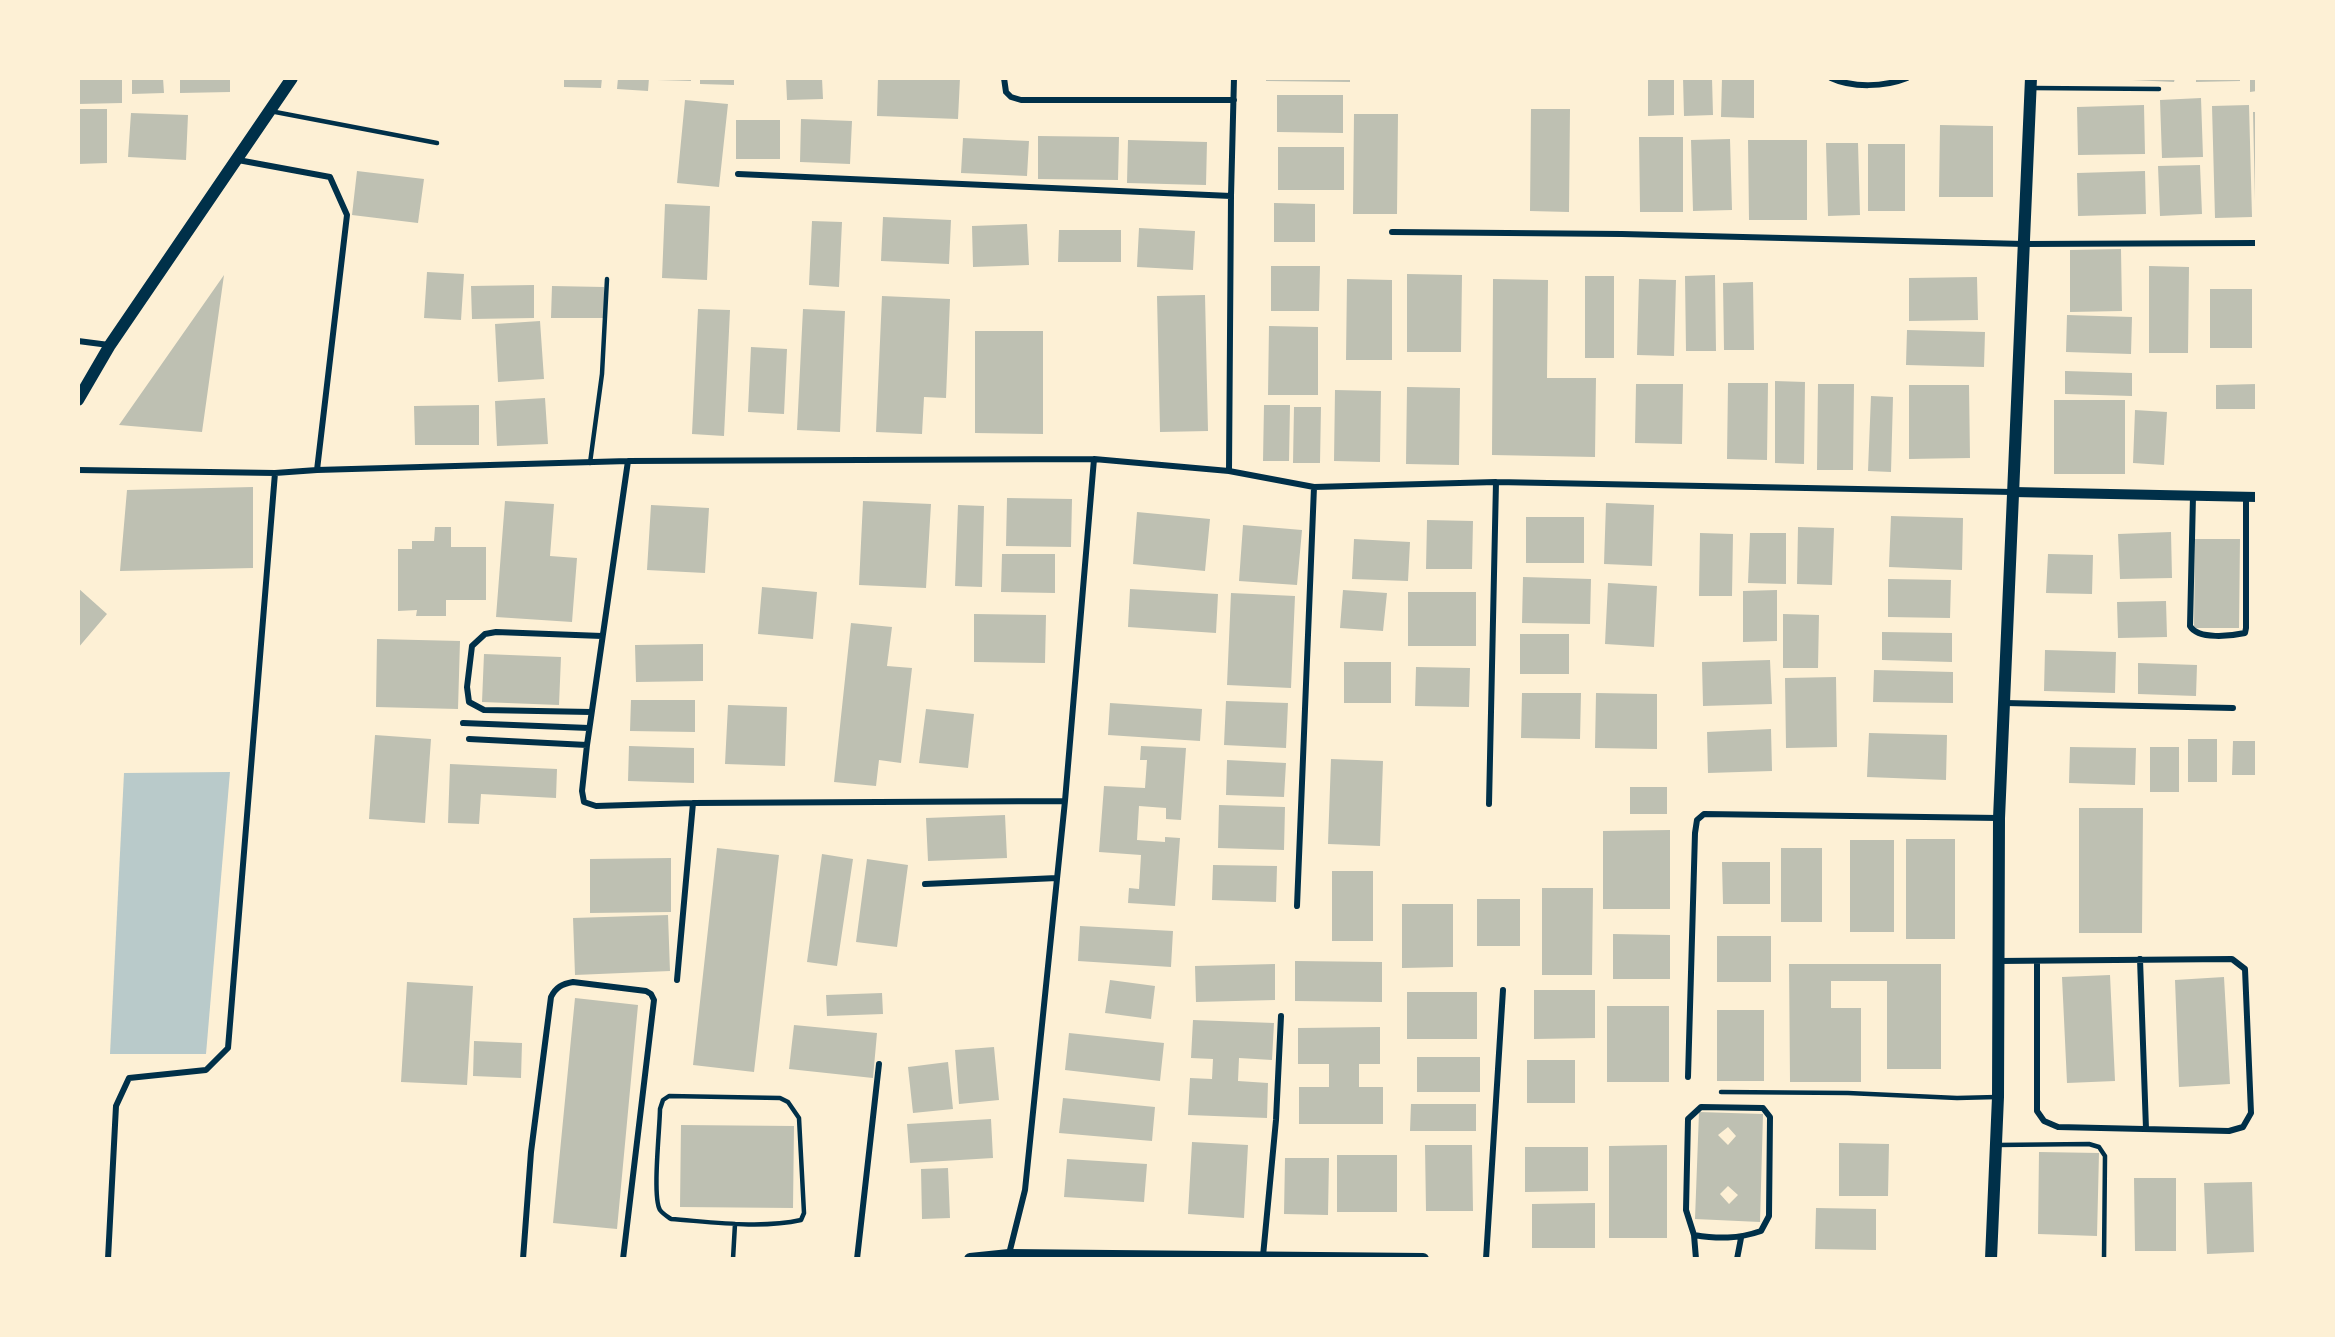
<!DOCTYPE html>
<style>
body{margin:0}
#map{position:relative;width:2335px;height:1337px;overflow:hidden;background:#fdf0d5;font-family:Figtree,sans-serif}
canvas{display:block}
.frame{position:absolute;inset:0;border:80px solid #fdf0d5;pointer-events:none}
</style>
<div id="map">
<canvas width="2335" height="1337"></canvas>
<div class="frame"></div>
</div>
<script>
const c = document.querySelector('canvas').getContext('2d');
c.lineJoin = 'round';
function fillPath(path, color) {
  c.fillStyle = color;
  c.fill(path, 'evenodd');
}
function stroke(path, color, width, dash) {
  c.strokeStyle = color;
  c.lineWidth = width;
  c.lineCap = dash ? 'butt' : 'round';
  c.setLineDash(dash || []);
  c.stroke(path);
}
fillPath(new Path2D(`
 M230,772L206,1054H110L124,773Z`), '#b9caca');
fillPath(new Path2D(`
 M78,78H122V103L78,104Z
 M132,78H163L164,93L132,94Z
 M180,78H230V92L180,93Z
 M564,78H602L601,88L564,87Z
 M618,78H649L648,91L617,89Z
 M657,78H691V81L657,80Z
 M700,78H734V85L700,84Z
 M786,78H822L823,99L787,100Z
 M878,78H960L958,119L877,116Z
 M1266,78H1350V82L1266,81Z
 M1648,78H1674V115L1648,116Z
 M1683,78H1712L1713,115L1684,116Z
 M1722,78H1754V118L1721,117Z
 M2132,78H2175L2174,82L2132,80Z
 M2196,78H2240V81L2196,82Z
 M2250,78H2257V91L2250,92Z
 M1277,95H1343V133L1277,132Z
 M2201,98L2203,157L2162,158L2160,100Z
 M685,100L728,104L719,187L677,183Z
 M2144,105L2145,154L2078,155L2077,107Z
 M2249,105L2252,217L2215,218L2212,106Z
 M78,109H107V163L78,164Z
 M1531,109H1570L1569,212L1530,211Z
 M2253,112H2257V201H2255Z
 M131,113L188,115L186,160L128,157Z
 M1354,114H1398L1397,214H1353Z
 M801,119L852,121L850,164L800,162Z
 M736,120H780V159H736Z
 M1940,125L1993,126V197H1939Z
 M1038,136L1119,137L1118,180L1038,179Z
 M1639,137H1683V212H1640Z
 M963,138L1029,141L1027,176L961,173Z
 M1730,139L1732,210L1693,211L1691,140Z
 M1128,140L1207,142L1206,185L1127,183Z
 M1748,140H1807V220H1749Z
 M1826,143H1858L1860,215L1828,216Z
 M1868,144H1905V211H1868Z
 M1278,147H1344V190H1278Z
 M2200,165L2202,214L2160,216L2158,166Z
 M357,171L424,179L418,223L352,215Z
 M2145,171L2146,214L2078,216L2077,173Z
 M1274,203L1315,204V242H1274Z
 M665,204L710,206L707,280L662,278Z
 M883,217L951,220L949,264L881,261Z
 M812,221L842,222L839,287L809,285Z
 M1027,224L1029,265L973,267L972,226Z
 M1139,228L1195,231L1193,270L1137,267Z
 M1059,230H1121V262H1058Z
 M2121,249L2122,311L2070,312V250Z
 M1271,266H1320L1319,311H1271Z
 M2149,266L2189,267L2188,353H2149Z
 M427,272L464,274L461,320L424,318Z
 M1407,274L1462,275L1461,352H1407Z
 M224,275L202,432L119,425Z
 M1715,275L1716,351H1686L1685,276Z
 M1585,276H1614V358H1585Z
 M1977,277L1978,320L1909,321V278Z
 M1347,279L1392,280V360H1346Z
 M1493,279L1548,280L1547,378H1596L1595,457L1492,455Z
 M1639,279L1676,280L1674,356L1637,355Z
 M1753,282L1754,350H1724L1723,283Z
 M534,285V318L472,319L471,286Z
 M552,286L604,287V318H551Z
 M2210,289H2252V348H2210Z
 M1205,295L1208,431L1160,432L1157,296Z
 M882,296L950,299L946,398L924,397L922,434L876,432Z
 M698,309L730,310L724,436L692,434Z
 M803,309L845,311L840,432L797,430Z
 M2067,315L2132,317L2131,354L2066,352Z
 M540,321L544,379L498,382L495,324Z
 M1269,326L1318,327V395H1268Z
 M1907,330L1985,332L1984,367L1906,365Z
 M975,331H1043V434L975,433Z
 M751,347L787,349L784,414L748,412Z
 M2065,371L2132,373V396L2065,394Z
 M1775,381L1805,382L1804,464L1775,463Z
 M1728,383H1768L1767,460L1727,459Z
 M1636,384H1683L1682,444L1635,443Z
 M1818,384H1854L1853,470H1817Z
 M2257,384V409H2216V385Z
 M1909,385H1969L1970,458L1909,459Z
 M1407,387L1460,388L1459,465L1406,464Z
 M1335,390L1381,391L1380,462L1334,461Z
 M1871,396L1893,397L1891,472L1868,471Z
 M545,398L548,444L497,446L495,401Z
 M2054,400H2125V474H2054Z
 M479,405V445H415L414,406Z
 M1264,405H1290L1289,461H1263Z
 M1294,407H1321L1320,463H1293Z
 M2135,410L2167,412L2164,465L2133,463Z
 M253,487V568L120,571L127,490Z
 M1007,498L1072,499L1071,547L1006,546Z
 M505,501L554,504L550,556L577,558L572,622L496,617Z
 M863,501L931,504L926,588L859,585Z
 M1606,503L1654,505L1652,566L1604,564Z
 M651,505L709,508L705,573L647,570Z
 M958,505L984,506L982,587L955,586Z
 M1137,512L1210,519L1205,571L1133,564Z
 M1891,516L1963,518L1962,570L1889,567Z
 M1526,517H1584V563H1526Z
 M1427,520L1473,521L1472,569H1426Z
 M1243,525L1302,530L1297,585L1239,581Z
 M435,527H451V547H486V600H446V616H416L417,610L398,611V549H412V541H434Z
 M1798,527L1834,528L1832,585L1797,584Z
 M2171,532L2172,578L2120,579L2118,534Z
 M1700,533L1733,534L1732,596H1699Z
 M1750,533H1786V584L1748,583Z
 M1354,539L1410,542L1408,581L1352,579Z
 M2195,539H2240L2239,628H2194Z
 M1002,554H1055V593L1001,592Z
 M2048,554L2093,555L2092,594L2046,593Z
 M1523,577L1591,579L1590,624L1522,623Z
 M1888,579L1951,580L1950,618L1888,617Z
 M1608,583L1657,586L1654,647L1605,644Z
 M762,587L817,592L813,639L758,634Z
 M78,588L107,614L78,648Z
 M1130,589L1218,594L1216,633L1128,627Z
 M1343,590L1387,593L1383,631L1340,628Z
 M1777,590V641L1743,642V591Z
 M1408,592H1476V646H1408Z
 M1231,593L1295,596L1291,688L1227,685Z
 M2166,601L2167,637L2118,638L2117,602Z
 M974,614L1046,615L1045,663L974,662Z
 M1783,614L1819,615L1818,668H1783Z
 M851,623L892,627L887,666L912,668L901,763L879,760L876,786L834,782Z
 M1882,632L1952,633V662L1882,660Z
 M1520,634H1569V674H1520Z
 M377,639L460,641L458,709L376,707Z
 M703,644V681L636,682L635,645Z
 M2045,650L2116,652L2115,693L2044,691Z
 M484,654L561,657L559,705L482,702Z
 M1770,660L1772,704L1703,706L1702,662Z
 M1344,662H1391V703H1344Z
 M2138,663L2197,665L2196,696L2138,694Z
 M1416,667L1470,668L1469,707L1415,706Z
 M1874,670L1953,672V703L1873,702Z
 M1836,677L1837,747L1786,748L1785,678Z
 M1522,693H1581L1580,739L1521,738Z
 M1596,693L1657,694V749L1595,748Z
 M631,700H695V732L630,731Z
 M1226,701L1288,703L1286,748L1224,745Z
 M1110,703L1202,709L1200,741L1108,735Z
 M728,705L787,707L785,766L725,764Z
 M926,709L974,714L968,768L919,763Z
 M1771,729L1772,771L1708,773L1707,732Z
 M1869,733L1947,735L1946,780L1867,777Z
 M375,735L431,739L425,823L369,819Z
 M2188,739H2217V782H2188Z
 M2233,741H2257V775H2232Z
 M629,746L694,748V783L628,781Z
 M1141,746L1186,748L1181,820L1166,819V808L1139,806L1137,840L1165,842V837L1180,838L1175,906L1128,903L1129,888L1139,889L1141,855L1099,852L1104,786L1145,788L1147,760H1140Z
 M2070,747L2136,748L2135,785L2069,783Z
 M2150,747H2179V792H2150Z
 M1331,759L1383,761L1380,846L1328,844Z
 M1227,760L1286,763L1284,797L1226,795Z
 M450,764L557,769L556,798L481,794L479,824L448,823Z
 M1630,787H1667V814H1630Z
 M1219,805L1285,807L1284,850L1218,848Z
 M2079,808H2143L2142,933H2079Z
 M1005,815L1007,858L928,861L926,818Z
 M1670,830V909H1603V831Z
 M1906,839H1955V939H1906Z
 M1850,840H1894V932H1850Z
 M717,848L779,855L754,1072L693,1065Z
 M1781,848H1822V922H1781Z
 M822,854L853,859L837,966L807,962Z
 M671,858V912L590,913V859Z
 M867,859L908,865L897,947L856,942Z
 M1722,862H1770V904H1723Z
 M1213,865L1277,866L1276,902L1212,900Z
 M1332,871H1373V941H1332Z
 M1542,888H1593L1592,975H1542Z
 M1477,899H1520V946H1477Z
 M1402,904H1453V967L1402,968Z
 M668,915L670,971L575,975L573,918Z
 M1080,926L1173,931L1171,967L1078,961Z
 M1613,934L1670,935V979H1613Z
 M1717,936H1771V982H1717Z
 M1295,961L1382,962V1002L1295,1001Z
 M1275,964V1000L1196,1002L1195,966Z
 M1789,964H1941V1069H1887V981H1831V1008H1861V1082H1790Z
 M2110,975L2115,1081L2067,1083L2062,977Z
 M2224,977L2230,1084L2179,1087L2175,980Z
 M1110,980L1155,986L1151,1019L1105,1013Z
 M407,982L473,986L467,1085L401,1082Z
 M1534,990H1595V1038L1534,1039Z
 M1407,992H1477V1039H1407Z
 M882,993L883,1014L827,1016L826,995Z
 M575,998L638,1005L617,1229L553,1223Z
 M1607,1006H1669V1082H1607Z
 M1717,1010H1764V1081H1717Z
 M1193,1020L1274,1023L1272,1060L1239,1058L1238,1081L1268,1083L1267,1118L1188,1115L1190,1078L1212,1079L1213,1059L1191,1058Z
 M794,1025L877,1033L873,1078L789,1069Z
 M1380,1027V1064H1359V1087H1383V1124H1299V1087H1329V1064H1298V1028Z
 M1069,1033L1164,1043L1160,1081L1065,1070Z
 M474,1041L522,1043L521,1078L473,1076Z
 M994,1047L999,1100L959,1104L955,1050Z
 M1417,1057H1480V1092H1417Z
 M1527,1060H1575V1103H1527Z
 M948,1062L953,1109L913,1113L908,1067Z
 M1063,1098L1155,1107L1152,1141L1059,1133Z
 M1411,1104H1476V1131H1410Z
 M1699,1112L1763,1114L1760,1222L1695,1219ZM1728,1127L1736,1136L1728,1145L1718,1135ZM1728,1186L1738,1195L1729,1204L1720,1194Z
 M991,1119L993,1158L910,1163L907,1124Z
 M681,1125L794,1126L793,1208L680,1207Z
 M1192,1142L1248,1145L1244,1218L1188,1214Z
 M1839,1143L1889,1144L1888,1196H1839Z
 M1425,1145H1472L1473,1211H1426Z
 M1667,1145V1238H1609V1146Z
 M1525,1147H1588V1191L1525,1192Z
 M2039,1152L2099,1153L2097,1236L2038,1234Z
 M1337,1155H1397V1212H1337Z
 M1285,1158H1329L1328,1215L1284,1214Z
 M1067,1159L1147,1164L1144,1202L1064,1197Z
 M948,1168L950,1218L922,1219L921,1169Z
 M2134,1178H2176V1251H2135Z
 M2252,1182L2254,1252L2207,1254L2204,1183Z
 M1595,1203V1248H1532V1204Z
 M1816,1208L1876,1209V1250L1815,1249Z`), '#bec0b2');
stroke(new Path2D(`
 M2033,88L2159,89
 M270,111L437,143
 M590,463L602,374L607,279
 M1721,1092L1848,1093L1957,1098L1997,1097
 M669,1096L780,1098L788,1102L799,1118L804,1213L801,1220C761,1229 712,1222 671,1219C668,1217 663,1214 660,1210C652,1197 660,1127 660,1109L663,1100Z
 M1997,1145L2089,1144L2099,1147L2105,1156L2104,1259
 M733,1259L735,1224`), '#003049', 4.5);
stroke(new Path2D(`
 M1004,78L1006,92L1011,97L1021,100H1234
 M1831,78C1852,88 1885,87 1907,78
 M238,160L330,177L347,215L317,470
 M738,174L1231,196
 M1392,232L1622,234L2024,244L2257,243
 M78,341L109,345
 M628,461L587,745L582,791L584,802L596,806L693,803L1065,801
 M78,470L275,473L317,470L628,461L1094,459L1229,471L1314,487L1496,482L2013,492
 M1229,471L1231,196L1234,78
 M2193,496L2190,626C2198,640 2231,636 2245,633L2246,628V497
 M2005,703L2233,708
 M591,712L484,710L469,702L467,687L472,646L485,634L496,632L602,636
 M463,723L589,728
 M469,739L587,745
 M1489,804L1496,482
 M925,884L1057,878
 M1297,906L1314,487
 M2140,959L2146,1129
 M1998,961L2232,959L2245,969L2251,1113L2243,1127L2229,1131L2058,1127L2044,1121L2037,1111V962
 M677,980L693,803
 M1688,1077L1695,833L1697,820L1704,814L1999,818
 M1701,1107L1763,1108L1770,1117L1769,1216L1761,1231C1738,1239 1718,1239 1694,1235L1686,1210L1688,1119Z
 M1694,1235L1696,1259
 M1009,1254L1025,1190L1065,801L1094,459
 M1263,1256L1276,1120L1281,1016
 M108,1259L116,1106L129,1078L206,1070L228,1048L275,473
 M523,1259L531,1152L551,997C556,987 562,984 573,982L646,991L651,994L654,1000L623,1259
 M857,1259L879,1064
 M1486,1259L1503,990
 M1737,1259L1741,1238`), '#003049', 6);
stroke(new Path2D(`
 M2013,492L2257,497`), '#003049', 10);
stroke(new Path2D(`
 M78,400L110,345L292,78
 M970,1259L1009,1255L1423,1259
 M1991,1259L1998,1097L1999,818L2031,78`), '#003049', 12);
</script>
